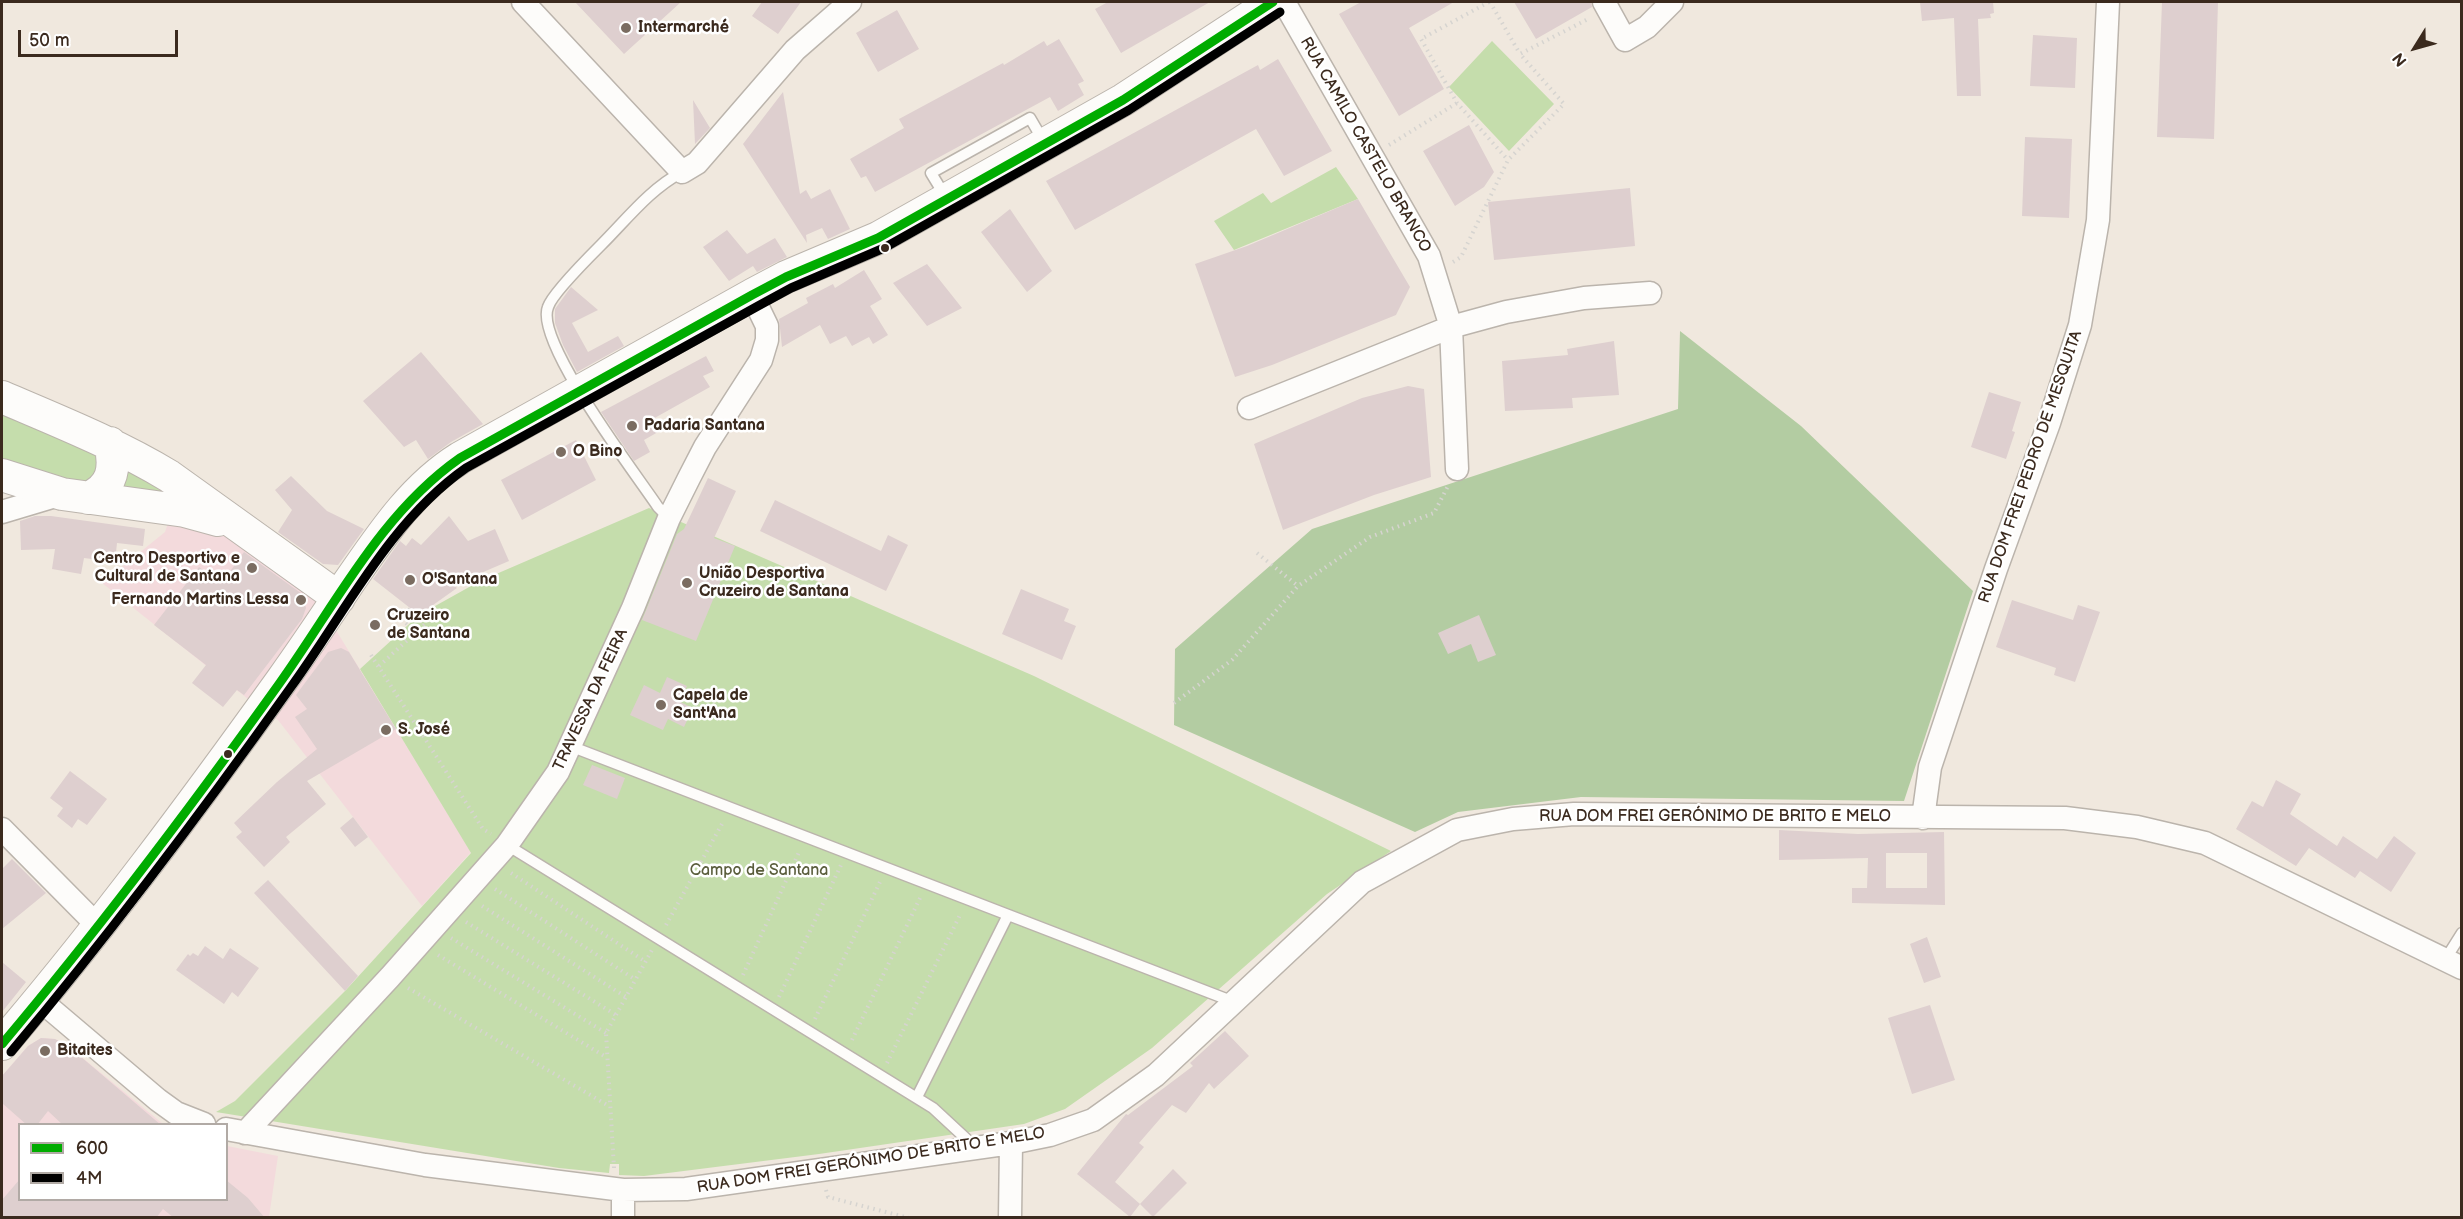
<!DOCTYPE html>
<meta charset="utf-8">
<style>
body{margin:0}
#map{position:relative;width:2463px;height:1219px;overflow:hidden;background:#f0e8de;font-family:"Balsamiq Sans",sans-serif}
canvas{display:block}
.frame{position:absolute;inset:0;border:3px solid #3b2a1e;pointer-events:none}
.legend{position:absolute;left:18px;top:1123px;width:210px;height:78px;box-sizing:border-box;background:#fff;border:2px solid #b1aaa5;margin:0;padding:8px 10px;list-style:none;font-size:18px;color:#3b2a1e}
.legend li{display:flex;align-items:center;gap:12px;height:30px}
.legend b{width:30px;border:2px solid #b1aaa5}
.north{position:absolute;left:2385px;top:18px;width:60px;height:60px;-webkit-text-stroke:4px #fff;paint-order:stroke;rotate:233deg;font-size:16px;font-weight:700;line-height:24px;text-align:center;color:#3b2a1e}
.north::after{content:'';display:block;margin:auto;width:21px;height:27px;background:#3b2a1e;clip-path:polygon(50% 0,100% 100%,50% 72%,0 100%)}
.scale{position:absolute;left:18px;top:30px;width:160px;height:27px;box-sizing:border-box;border:3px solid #3b2a1e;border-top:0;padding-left:8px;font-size:18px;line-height:21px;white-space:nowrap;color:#3b2a1e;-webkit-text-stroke:4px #fff;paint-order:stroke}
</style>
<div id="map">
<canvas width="2463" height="1219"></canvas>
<div class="frame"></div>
<ul class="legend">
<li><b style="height:8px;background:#00ac00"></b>600</li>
<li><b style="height:8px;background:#000"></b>4M</li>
</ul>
<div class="north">N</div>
<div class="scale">50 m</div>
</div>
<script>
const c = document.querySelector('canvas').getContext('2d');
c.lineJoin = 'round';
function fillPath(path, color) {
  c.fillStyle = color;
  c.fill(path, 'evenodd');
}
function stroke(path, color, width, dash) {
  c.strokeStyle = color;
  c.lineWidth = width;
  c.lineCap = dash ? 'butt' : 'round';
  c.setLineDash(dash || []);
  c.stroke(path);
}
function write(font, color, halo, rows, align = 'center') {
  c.font = font + ' "Balsamiq Sans",sans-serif';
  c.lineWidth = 5;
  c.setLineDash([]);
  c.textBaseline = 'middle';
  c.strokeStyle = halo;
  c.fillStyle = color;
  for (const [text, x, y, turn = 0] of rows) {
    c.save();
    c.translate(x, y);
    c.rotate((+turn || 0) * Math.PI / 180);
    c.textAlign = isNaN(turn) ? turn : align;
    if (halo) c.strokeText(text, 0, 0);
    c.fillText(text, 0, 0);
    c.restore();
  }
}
fillPath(new Path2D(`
 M172,512L208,519L337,598L258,707L102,583L165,532Z
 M328,617L471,852L422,906L278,720L262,710Z
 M41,1038L55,1039L67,1045L163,1124H20V1200H226L227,1146L278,1156L269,1217L2,1218V1076L28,1046Z`), '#f3dadc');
fillPath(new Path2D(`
 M1492,41L1554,104L1509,151L1449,87Z
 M1336,167L1358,199L1234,250L1214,221L1263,193L1271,203Z
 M2,410L88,446L103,459L89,485L2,462Z
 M125,464L162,486L160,492L116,490Z
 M649,508L1034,676L1391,851L1327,894L1152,1048L1065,1109L1024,1124L819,1154L644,1176L619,1175V1164H610L609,1173L559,1168L216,1112L235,1101L345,991L471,853L360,669L419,615L480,581Z`), '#c5ddac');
fillPath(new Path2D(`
 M1680,331L1801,426L1973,591L1904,801L1581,797L1458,812L1415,832L1174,725L1175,649L1312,529L1678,409Z`), '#b3cca2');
fillPath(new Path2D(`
 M575,2H681L624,54Z
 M762,2H801L778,34L752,16Z
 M1108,2H1210L1121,53L1095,9Z
 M1361,2H1454L1409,28L1444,89L1399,116L1339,14Z
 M1514,2H1591L1592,7L1536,39Z
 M1920,2H1993L1994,13L1990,14L1991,18L1978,19L1981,96H1957L1954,18L1922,21Z
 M2162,2H2218L2214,139L2157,137Z
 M897,10L919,49L878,72L856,33Z
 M2033,35L2077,38L2075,88L2030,86Z
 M1059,39L1084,81L1078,84L1084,95L1058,111L1050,97L875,192L866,176L861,178L850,159L904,128L899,119L1003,63L1004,65L1044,41L1047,46Z
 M1278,59L1332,151L1284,176L1256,129L1075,230L1046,181L1258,65L1260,70Z
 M783,92L800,194L806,190L811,199L830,189L850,229L828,239L822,228L806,235L807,243L743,144Z
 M693,100L710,128L695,144Z
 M1469,125L1494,172L1484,187L1455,206L1423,151Z
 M2025,137L2072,139L2069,218L2022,216Z
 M1630,188L1635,246L1494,260L1488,202Z
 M1358,199L1410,287L1396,315L1272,365L1235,377L1195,264L1247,246Z
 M1010,209L1052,271L1027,292L981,232Z
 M727,230L747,254L775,238L787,257L757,272L753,266L729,281L703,247Z
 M927,264L962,308L927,326L893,283Z
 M864,270L882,299L870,306L888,335L873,344L869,337L852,346L846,336L830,344L820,325L782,347L779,319L808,303L806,298L833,284L835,288Z
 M571,287L598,310L572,323L588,352L618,336L624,346L577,372L563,345L555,323V309Z
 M1614,341L1619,395L1572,398L1573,408L1505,411L1502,361L1568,355L1567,349Z
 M421,352L483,424L451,442L428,459L416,440L404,447L363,401Z
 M706,356L714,371L703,376L710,387L651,420L658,432L644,440L650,452L634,461L601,412Z
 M1408,386L1424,389L1431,477L1374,495L1283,530L1254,444L1362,398Z
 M1989,392L2021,402L2012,431L2015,432L2006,459L1971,447Z
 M576,440L596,480L522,520L501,480Z
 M291,476L327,511L364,529L338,565L323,564L278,532L292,510L275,490Z
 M708,478L736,491L714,538L735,546L696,641L642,620L677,534L684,529Z
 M775,500L881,551L888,535L908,545L886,591L760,531Z
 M35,516H51L145,529L143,546L117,543L115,562L84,558L81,574L52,569L55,549L21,550L20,521Z
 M449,516L468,541L495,529L509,561L453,585L457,588L419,615L373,579L400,541L406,546L412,538L421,545Z
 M244,552L302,594L306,608L302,619L244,695L237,690L223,707L192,683L206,665L154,625L199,567L221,584Z
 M1021,589L1069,609L1064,621L1076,626L1062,660L1002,634Z
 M2012,600L2073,620L2078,605L2100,612L2075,682L2054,675L2056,668L1996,647Z
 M1479,615L1496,655L1478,662L1471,644L1448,654L1438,633Z
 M341,648L349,652L396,729L307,781L326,804L286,837L290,842L264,867L236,837L242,832L234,823L277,782L317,749L295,717L307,709L296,695L328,652Z
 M667,677L687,686L680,702L693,708L684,727L668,719L663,730L630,715L644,685L660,693Z
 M592,765L625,778L617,799L583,785Z
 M70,771L107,799L87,825L78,819L72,828L57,816L63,808L50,798Z
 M2276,780L2301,794L2290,814L2337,846L2343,836L2377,859L2394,836L2416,853L2391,892L2360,871L2355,878L2309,848L2296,866L2236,829L2252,801L2263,807Z
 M353,817L368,837L355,847L340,828Z
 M1779,830L1858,834L1944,832L1945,905L1852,903V888H1867L1868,858L1779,860ZM1886,853H1927V888H1886Z
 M12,859L46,893L2,929V869Z
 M268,880L358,976L345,991L254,893Z
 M1927,937L1941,977L1924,983L1910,944Z
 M205,946L223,959L230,948L259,968L238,997L232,992L224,1004L176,970L188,954L190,956L193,953L198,956Z
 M2,962L26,982L2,1012Z
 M1930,1005L1955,1080L1912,1094L1888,1018Z
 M1225,1031L1249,1056L1214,1089L1209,1083L1186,1113L1172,1105L1139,1143L1144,1147L1115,1182L1140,1204L1130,1217L1077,1174L1126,1114L1128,1115L1193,1066L1190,1063Z
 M41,1038L55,1039L67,1045L161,1125H63L48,1111L37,1125H27L2,1103V1076L28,1046Z
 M1173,1169L1187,1183L1153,1217L1140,1204Z
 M20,1179V1200H226V1180L248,1198L265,1218H174L163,1209L156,1218H2V1200Z`), '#decfcf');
const lane = new Path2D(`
 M945,196L931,173L1030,118L1044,142
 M669,518L658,507C636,474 534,341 548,307C552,294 590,256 601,245C627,219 650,189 682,172
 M570,746L1234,1002
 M507,845L933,1108L974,1146
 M2445,960L2462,933
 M917,1097L1008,915`);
const street = new Path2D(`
 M523,2L682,172L697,163L795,50L850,2
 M1284,2L1429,256L1451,327L1457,469
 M1604,2L1625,40L1647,27L1672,2
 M1249,408L1451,327L1506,312L1584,298L1650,293
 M2,512L62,494
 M1923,818L1930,767L1996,569L2049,423L2080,325L2098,220L2108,2
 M2,829L97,925
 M40,1000L158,1100L176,1113L204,1124
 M226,1129L425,1165L623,1190L686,1189L1011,1143L1050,1135L1093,1120L1156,1075L1362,882L1457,830L1513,819L1574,814L2065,818L2137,827L2205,843L2462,968
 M245,1133L390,977L507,845L558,772L633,608L669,518L689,478L705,447L761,360L767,340V326L752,295
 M623,1218V1190
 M1010,1218L1011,1143`);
const secondary = new Path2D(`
 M2,397C58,421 116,444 169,476L339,598
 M2,475L62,494L185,511L218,520
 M88,498C113,487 116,468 110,443
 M2,1044C101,928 193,804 282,680C305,648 327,615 349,582C381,536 412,488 460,458L752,295L786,277L878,238L1045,144L1123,100L1273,2`);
stroke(lane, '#bbb4ac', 13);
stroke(street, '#bbb4ac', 25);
stroke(secondary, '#bbb4ac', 34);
stroke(new Path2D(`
 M1489,2L1421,39L1457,103L1508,160
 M1490,2L1520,54
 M1389,145L1457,103
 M1453,262L1461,257L1508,160L1564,104L1520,54L1590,18
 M1257,553L1298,586
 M406,623L416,632
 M371,655L483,829L491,834
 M379,666L425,624L406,608
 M1174,703L1232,660L1298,586L1370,537L1434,513L1448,486
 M511,873L646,962
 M495,889L636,980
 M482,906L626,997
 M466,922L616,1015
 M666,925L723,822
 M451,938L606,1033
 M438,955L606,1057
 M743,975L800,850
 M408,988L609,1106
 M779,997L841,865
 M815,1019L880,882
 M852,1040L920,898
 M887,1063L961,913
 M614,1168L606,1033L652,950
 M826,1190L828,1197L909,1218`), '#d6d4d0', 4, [1.5, 4.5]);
stroke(lane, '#fdfcfa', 10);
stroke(street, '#fdfcfa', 22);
stroke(secondary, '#fdfcfa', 32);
stroke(new Path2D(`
 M2,1044C100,928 191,807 279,684C335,606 380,514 460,458L752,295L786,277L878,238L1123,100L1273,2`), '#00ac00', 9);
stroke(new Path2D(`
 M11,1052C110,934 202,812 291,687C345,613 389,522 466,468L758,306L791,288L884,248L1129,110L1280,12`), '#000', 9);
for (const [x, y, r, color] of [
 [626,28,6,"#7a6c61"],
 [885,248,5,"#3b2a1e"],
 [632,426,6,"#7a6c61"],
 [561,452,6,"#7a6c61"],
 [252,568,6,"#7a6c61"],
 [410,580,6,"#7a6c61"],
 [687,583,6,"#7a6c61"],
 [301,600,6,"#7a6c61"],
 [375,625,6,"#7a6c61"],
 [661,705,6,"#7a6c61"],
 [386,730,6,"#7a6c61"],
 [228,754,5,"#3b2a1e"],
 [45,1051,6,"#7a6c61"]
]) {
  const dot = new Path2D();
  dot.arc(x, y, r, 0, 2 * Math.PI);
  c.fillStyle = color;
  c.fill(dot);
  stroke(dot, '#fff', 2);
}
write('bold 16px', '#3b2a1e', '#fff', [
 ["Intermarché",638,28],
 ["Padaria Santana",644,426],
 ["O Bino",573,452],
 ["Centro Desportivo e",240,559,"right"],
 ["Cultural de Santana",240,577,"right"],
 ["União Desportiva",699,574],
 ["Cruzeiro de Santana",699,592],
 ["O'Santana",422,580],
 ["Fernando Martins Lessa",289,600,"right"],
 ["Cruzeiro",387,616],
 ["de Santana",387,634],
 ["Capela de",673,696],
 ["Sant'Ana",673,714],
 ["S. José",398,730],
 ["Bitaites",57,1051]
], 'left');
write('16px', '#3b2a1e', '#fff', [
 ["RUA CAMILO CASTELO BRANCO",1365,145,60],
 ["RUA DOM FREI PEDRO DE MESQUITA",2031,467,-71],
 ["TRAVESSA DA FEIRA",591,700,-65],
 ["RUA DOM FREI GERÓNIMO DE BRITO E MELO",1715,817],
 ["RUA DOM FREI GERÓNIMO DE BRITO E MELO",871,1161,-9]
]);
write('16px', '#5a5d3c', '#fff', [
 ["Campo de Santana",759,871]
]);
</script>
